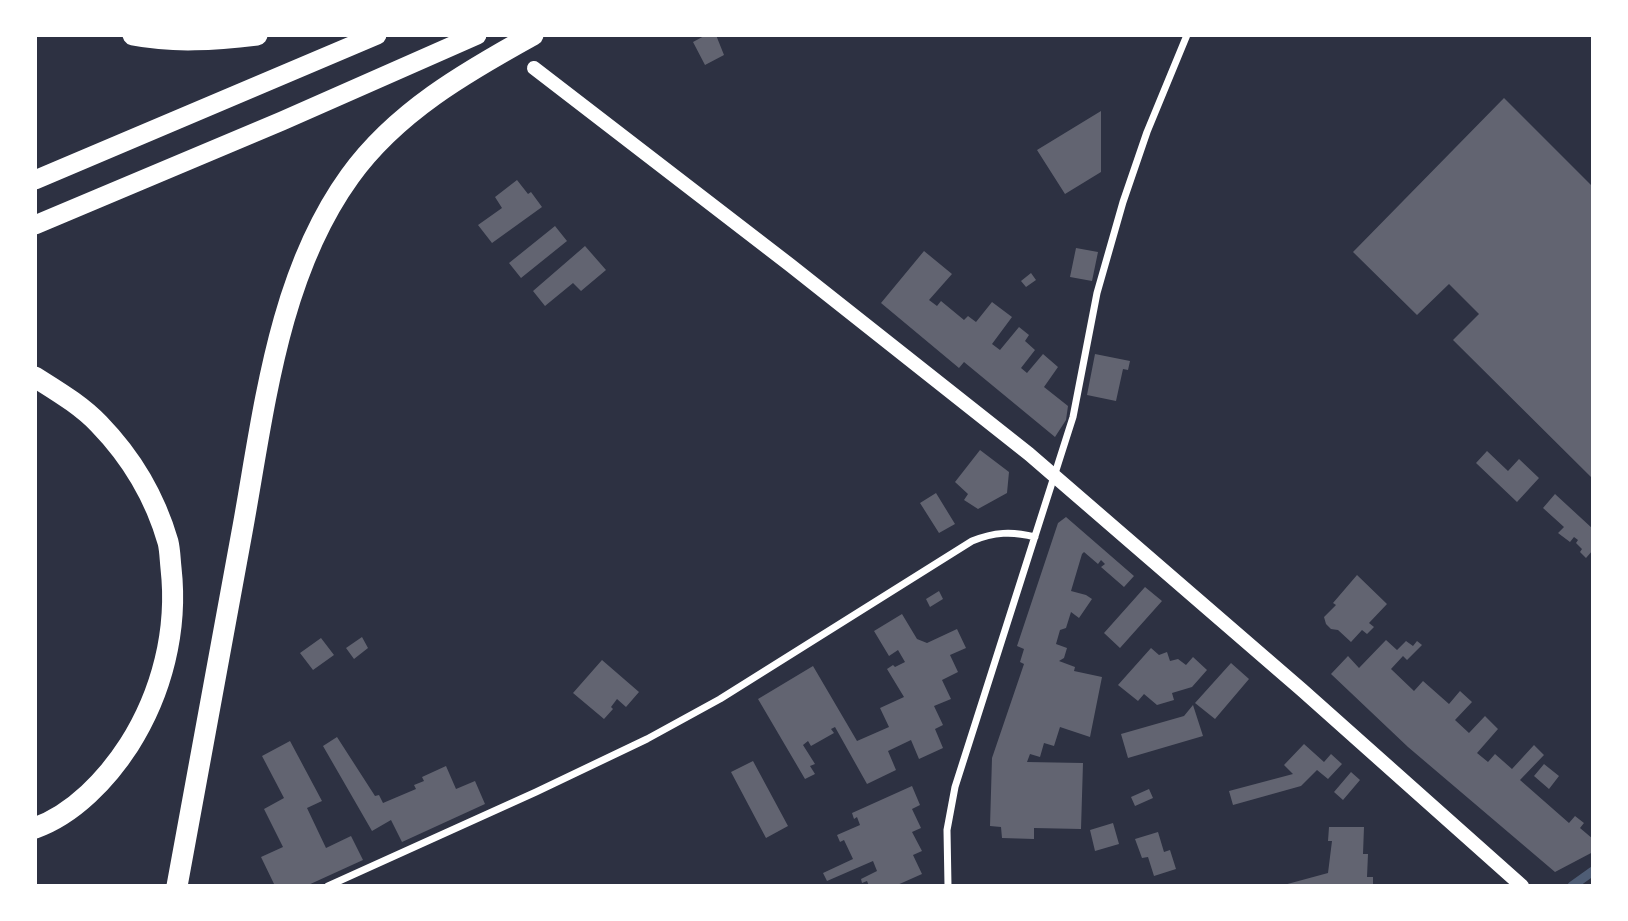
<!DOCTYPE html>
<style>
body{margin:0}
#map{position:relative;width:1628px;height:921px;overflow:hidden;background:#2d3142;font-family:"Open Sans",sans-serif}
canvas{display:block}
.frame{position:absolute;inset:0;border:37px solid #fff;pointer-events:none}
</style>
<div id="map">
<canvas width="1628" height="921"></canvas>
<div class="frame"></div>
</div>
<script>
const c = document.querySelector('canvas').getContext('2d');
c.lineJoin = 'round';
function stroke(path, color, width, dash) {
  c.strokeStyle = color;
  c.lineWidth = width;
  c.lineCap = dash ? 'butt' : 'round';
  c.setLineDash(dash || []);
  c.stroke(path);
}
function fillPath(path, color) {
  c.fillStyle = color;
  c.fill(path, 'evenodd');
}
stroke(new Path2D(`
 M1572,886L1593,871`), '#4f5d75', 9);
fillPath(new Path2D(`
 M706,35H716L724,55L705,65L693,42Z
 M1504,98L1593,187V479L1453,340L1479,314L1449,284L1417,315L1353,252Z
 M1101,111V172L1065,194L1037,150Z
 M517,180L528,194L531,192L542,207L492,243L478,225L502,208L495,197Z
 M555,226L567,241L521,278L509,263Z
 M585,246L606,270L581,291L573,283L545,306L533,291Z
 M1076,248L1098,252L1092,281L1070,277Z
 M924,251L952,274L929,300L937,306L941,301L964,320L968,316L976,322L992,302L1012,317L992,344L1000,350L1019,327L1029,335L1025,341L1035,350L1021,368L1027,373L1043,354L1058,367L1044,387L1068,406L1066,420L1055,437L964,362L959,368L881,303Z
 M1031,273L1036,280L1026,287L1021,281Z
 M1095,354L1130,361L1128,370L1123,369L1116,401L1087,395Z
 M980,450L1009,472L1007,493L978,509L964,500L968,494L955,482Z
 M1487,451L1508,471L1519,459L1539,478L1517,502L1476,463Z
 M936,493L955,524L939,533L920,503Z
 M1555,494L1593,529V550L1586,558L1580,552L1582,549L1576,543L1578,540L1574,537L1570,542L1558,533L1564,527L1543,508Z
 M1066,517L1134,576L1124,587L1101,567L1105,564L1101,560L1098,564L1084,552L1082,554L1071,591L1086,595L1092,599L1079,618L1071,612L1066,628L1060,630L1056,644L1067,648L1064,658L1059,661L1075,667L1074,671L1102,677L1090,737L1060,727L1054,746L1044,743L1040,757L1030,754L1027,762L1083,763L1081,829L1034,828V839L1002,838L1001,827L990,826L992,758L1024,664L1020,662L1024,649L1017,646L1058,523Z
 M1357,575L1387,604L1369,623L1374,627L1367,634L1362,630L1351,642L1338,630L1331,629L1326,624L1324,617L1336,605L1333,603Z
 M1145,587L1162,601L1120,648L1104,633Z
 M939,591L943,599L930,607L926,599Z
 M902,614L917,639L927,643L957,629L966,648L950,655L958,672L942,680L951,699L934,706L943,725L935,729L943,748L919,759L911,740L888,751L896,770L867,784L835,727L831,729L834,733L811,746L808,741L803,745L815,764L810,766L815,774L805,779L758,699L813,666L857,741L889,727L880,708L904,697L887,669L893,665L895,667L905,662L898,650L889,656L874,631Z
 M362,637L368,648L354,659L346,648Z
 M321,638L334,655L313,670L300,653Z
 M1386,640L1397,650L1406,641L1413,646L1417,641L1422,645L1407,660L1403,656L1391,669L1414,691L1423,681L1449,704L1460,691L1472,702L1455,720L1469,733L1485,716L1498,729L1477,753L1488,762L1495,754L1512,769L1534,745L1544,755L1520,780L1569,823L1575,816L1584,823L1580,828L1593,839V852L1555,872L1408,747L1331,674L1348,656L1359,668Z
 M1151,648L1159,655L1167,652L1170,661L1178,659L1186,665L1193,657L1207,670L1192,687L1172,693L1174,700L1157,705L1144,694L1138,701L1118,685Z
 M602,660L639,692L626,707L617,699L611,707L613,709L604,719L573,693Z
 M1231,663L1249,679L1215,719L1195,703Z
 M1193,705L1203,736L1128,758L1121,734L1184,716Z
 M337,737L375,796L379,795L383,803L416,789L414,785L424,781L422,777L446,766L456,789L475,781L485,804L402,842L391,820L372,831L323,746Z
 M290,741L322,801L307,808L326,848L351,836L363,860L306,886H275L261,857L283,847L264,809L284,798L262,756Z
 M1304,744L1324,762L1331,754L1342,764L1328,779L1317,770L1301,786L1233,805L1229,791L1293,774L1284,765Z
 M753,761L788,826L766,838L731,772Z
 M1544,764L1559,776L1549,789L1534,776Z
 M1351,772L1360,780L1343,800L1334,792Z
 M912,786L920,805L912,809L921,828L912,832L922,851L913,855L922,874L895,886H869L867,881L862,883L861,879L877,871L873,861L827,881L823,873L853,859L844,840L840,842L837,835L860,825L857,817L854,819L852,813Z
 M1149,789L1153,798L1135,806L1131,797Z
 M1113,823L1119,844L1095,851L1090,830Z
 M1329,827H1364L1363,854H1368L1367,877H1373V886H1280L1328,873L1332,841H1328Z
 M1158,832L1164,852L1170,850L1176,869L1154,876L1148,857L1142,858L1135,839Z`), '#626471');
stroke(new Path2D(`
 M328,886L536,792L647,739L720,699L972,541C994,532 1012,531 1035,537
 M948,886L947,830L955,787L1073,417L1097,293L1123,202L1147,132L1187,35`), '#fff', 7);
stroke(new Path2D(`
 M534,68L790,265L1029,454L1302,690L1522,886`), '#fff', 14);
stroke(new Path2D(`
 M35,180L377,35
 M35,225L282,121L477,35`), '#fff', 19);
stroke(new Path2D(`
 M133,35C174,43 215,40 257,35
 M35,377C57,391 81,405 99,424C131,457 155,497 168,542C170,550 170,559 171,568C178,630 162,693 129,745C107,779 74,814 35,828
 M177,886C198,768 220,650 242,532C264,412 277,277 350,176C396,112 466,72 533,35`), '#fff', 21);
</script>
